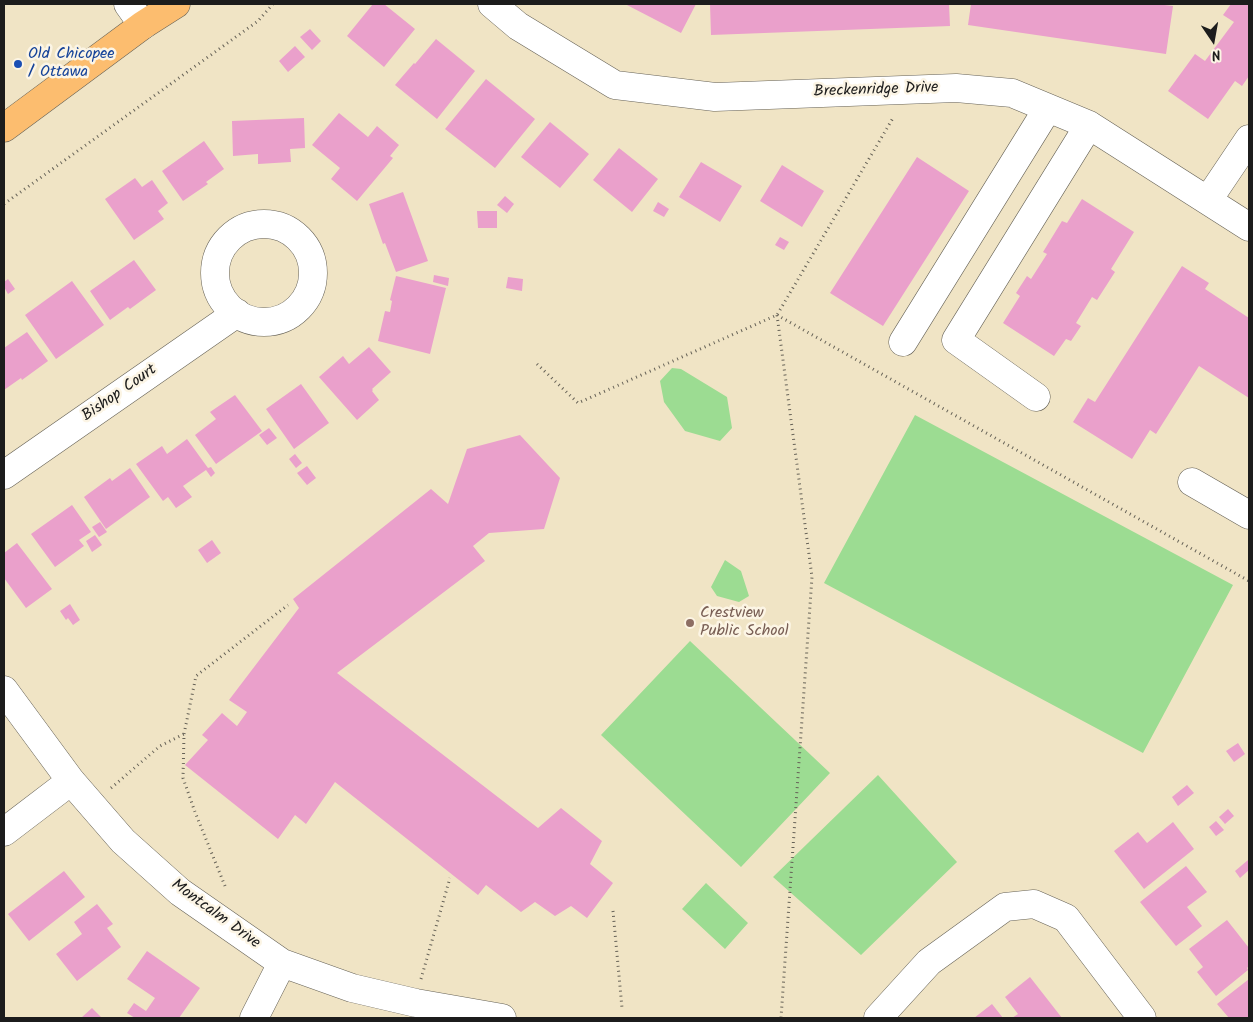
<!DOCTYPE html>
<style>
body{margin:0}
#map{position:relative;width:1253px;height:1022px;overflow:hidden;background:#f0e4c5;font-family:Kalam,sans-serif}
canvas{display:block}
.frame{position:absolute;inset:0;border:5px solid #1c1c1c;pointer-events:none}
.north{position:absolute;left:1188px;top:15px;width:50px;height:50px;-webkit-text-stroke:4px #fcf5e5;paint-order:stroke;rotate:168deg;font-size:14px;font-weight:700;line-height:20px;text-align:center;color:#1c1c1c}
.north::after{content:'';display:block;margin:auto;width:18px;height:22px;background:#1c1c1c;clip-path:polygon(50% 0,100% 100%,50% 72%,0 100%)}
</style>
<div id="map">
<canvas width="1253" height="1022"></canvas>
<div class="frame"></div>
<div class="north">N</div>
</div>
<script>
const c = document.querySelector('canvas').getContext('2d');
c.lineJoin = 'round';
function fillPath(path, color) {
  c.fillStyle = color;
  c.fill(path, 'evenodd');
}
function stroke(path, color, width, dash) {
  c.strokeStyle = color;
  c.lineWidth = width;
  c.lineCap = dash ? 'butt' : 'round';
  c.setLineDash(dash || []);
  c.stroke(path);
}
function write(font, color, halo, rows, align = 'center') {
  c.font = font + ' Kalam,sans-serif';
  c.lineWidth = 5;
  c.setLineDash([]);
  c.textBaseline = 'middle';
  c.strokeStyle = halo;
  c.fillStyle = color;
  for (const [text, x, y, turn = 0] of rows) {
    c.save();
    c.translate(x, y);
    c.rotate((+turn || 0) * Math.PI / 180);
    c.textAlign = isNaN(turn) ? turn : align;
    if (halo) c.strokeText(text, 0, 0);
    c.fillText(text, 0, 0);
    c.restore();
  }
}
fillPath(new Path2D(`
 M672,368L681,369L727,397L732,428L720,441L685,431L664,402L660,381Z
 M915,415L1233,585L1143,753L824,583Z
 M725,560L741,571L749,596L739,602L717,596L711,587Z
 M690,641L830,773L741,867L601,735Z
 M878,775L957,862L861,955L773,877Z
 M706,883L748,923L725,949L682,909Z`), '#9cdc92');
fillPath(new Path2D(`
 M373,4H384L415,29L384,67L347,36Z
 M625,4H696L681,33Z
 M710,4H949L950,26L711,35Z
 M971,4H1156L1173,6L1166,54L968,25Z
 M1231,4H1249V76L1242,86L1235,81L1208,119L1168,91L1195,54L1205,61L1234,22L1223,15Z
 M310,29L321,41L312,50L300,37Z
 M436,39L475,71L437,119L395,85L414,63L415,64Z
 M295,46L305,57L288,72L279,61Z
 M486,79L535,119L495,168L445,129Z
 M339,113L368,137L377,126L399,145L390,156L393,158L357,201L331,179L340,168L312,145Z
 M304,118L305,148L290,149L291,162L258,164V154L233,156L232,121Z
 M550,122L589,154L560,188L521,157Z
 M204,141L224,169L206,182L208,184L183,201L162,171Z
 M619,148L658,179L632,212L593,180Z
 M917,157L969,191L883,326L830,293Z
 M701,162L742,186L720,222L679,197Z
 M782,165L824,191L802,227L760,201Z
 M135,178L142,187L152,180L168,203L158,211L164,219L134,240L105,199Z
 M403,192L428,261L396,272L385,243L383,244L369,204Z
 M505,196L514,204L507,213L497,205Z
 M1082,199L1134,232L1111,269L1115,272L1097,300L1092,297L1076,323L1081,326L1071,341L1066,339L1054,356L1003,323L1020,296L1016,293L1027,276L1031,279L1047,254L1043,252L1062,221L1067,223Z
 M658,202L669,209L664,217L653,211Z
 M477,211H497V228H478Z
 M780,237L789,242L784,250L775,245Z
 M134,260L156,290L130,309L128,307L110,320L90,291Z
 M1182,266L1209,283L1205,289L1249,318V398L1199,366L1156,434L1150,430L1132,459L1073,422L1088,398L1095,402Z
 M434,275L449,278L448,286L433,282Z
 M396,276L446,288L430,354L378,341L385,311L390,312L392,301L390,300Z
 M508,277L523,279L522,291L506,288Z
 M8,279L15,289L8,294L4,287V282Z
 M72,281L104,325L56,359L25,315Z
 M27,332L48,361L22,380L21,378L4,390V348Z
 M369,347L391,372L372,389L373,390L372,391L379,400L357,420L319,377L343,356L349,364Z
 M301,384L329,423L294,449L266,409Z
 M235,395L262,431L216,464L195,435L216,419L210,412Z
 M269,428L277,438L267,445L259,435Z
 M520,435L560,478L544,529L489,533L473,546L485,561L337,673L538,828L561,808L602,841L590,864L613,883L587,918L571,906L555,916L535,902L521,912L486,885L478,895L335,782L306,824L295,815L278,839L185,765L208,740L202,735L222,713L237,726L247,712L229,700L299,608L293,599L431,489L448,504L467,449Z
 M187,439L208,468L211,467L215,473L211,477L206,470L183,486L192,497L176,508L168,497L163,501L136,464L162,446L167,454Z
 M295,454L302,463L296,468L289,459Z
 M307,466L316,478L307,485L297,473Z
 M130,468L150,497L106,529L84,497L110,478L112,481Z
 M72,505L91,532L79,540L84,546L55,567L31,534Z
 M100,522L107,532L99,537L92,527Z
 M95,535L102,545L92,552L86,541Z
 M212,540L221,553L207,563L198,550Z
 M17,543L52,589L26,608L4,578V553Z
 M70,604L80,620L73,625L68,618L66,620L60,611Z
 M1238,743L1245,754L1234,762L1226,751Z
 M1187,785L1194,793L1178,806L1172,797Z
 M1228,809L1234,816L1225,824L1219,817Z
 M1216,821L1224,830L1216,836L1209,827Z
 M1173,822L1194,849L1144,889L1114,851L1138,832L1147,843Z
 M1248,860L1249,870L1240,878L1235,871Z
 M1186,866L1207,892L1187,907L1202,926L1176,946L1140,902Z
 M64,871L85,897L29,941L8,914Z
 M97,904L113,924L107,928L121,947L77,981L56,954L82,934L74,922Z
 M1227,920L1249,948V966L1247,968L1248,970L1216,996L1197,972L1203,967L1189,949Z
 M147,951L200,988L179,1018H135L127,1013L134,1003L146,1011L155,998L127,979Z
 M1030,977L1062,1018H1012L1018,1014L1005,997Z
 M1249,979V1018H1229L1217,1004Z
 M992,1004L1003,1018H974Z
 M92,1008L102,1018H81Z`), '#eaa0cb');
const minor = new Path2D(`
 M128,4L143,25
 M492,4L518,26L615,85L715,97L956,88L1012,93L1089,125L1249,227
 M1208,200L1249,139
 M215 273a49 49 0 1 1 98 0a49 49 0 1 1-98 0Z
 M903,342L1048,108
 M1036,397L956,340L1089,125
 M4,475L237,313
 M1192,482L1249,515
 M4,690L71,781L123,841L180,892L282,963L352,988L416,1003L502,1018
 M4,832L71,781
 M254,1018L282,963
 M878,1018L929,962L1005,907L1034,904L1066,918L1142,1018`);
const major = new Path2D(`
 M4,128L143,25L176,4`);
stroke(minor, '#666257', 29);
stroke(major, '#666257', 29);
stroke(new Path2D(`
 M4,204L258,21L273,4
 M777,315L812,577L781,1018
 M777,315L1249,581
 M537,364L578,403L777,315L893,118
 M111,788L160,746L184,734
 M225,886L195,812L183,778L184,734L196,676L288,605
 M613,911L622,1008
 M421,979L450,878`), '#666257', 3, [1, 4]);
stroke(minor, '#fff', 28);
stroke(major, '#fcbd6f', 28);
for (const [x, y, r, color] of [
 [18,64,5,"#1a4fb4"],
 [690,623,5,"#8d6e63"]
]) {
  const dot = new Path2D();
  dot.arc(x, y, r, 0, 2 * Math.PI);
  c.fillStyle = color;
  c.fill(dot);
  stroke(dot, '#fcf5e5', 2);
}
write('16px', '#164399', '#fcf5e5', [
 ["Old Chicopee",28,55],
 ["/ Ottawa",28,73]
], 'left');
write('16px', '#1c1c1c', '#fcf5e5', [
 ["Breckenridge Drive",876,91,-2],
 ["Bishop Court",120,394,-35],
 ["Montcalm Drive",215,915,36]
]);
write('16px', '#785e54', '#fcf5e5', [
 ["Crestview",700,614],
 ["Public School",700,632]
], 'left');
</script>
